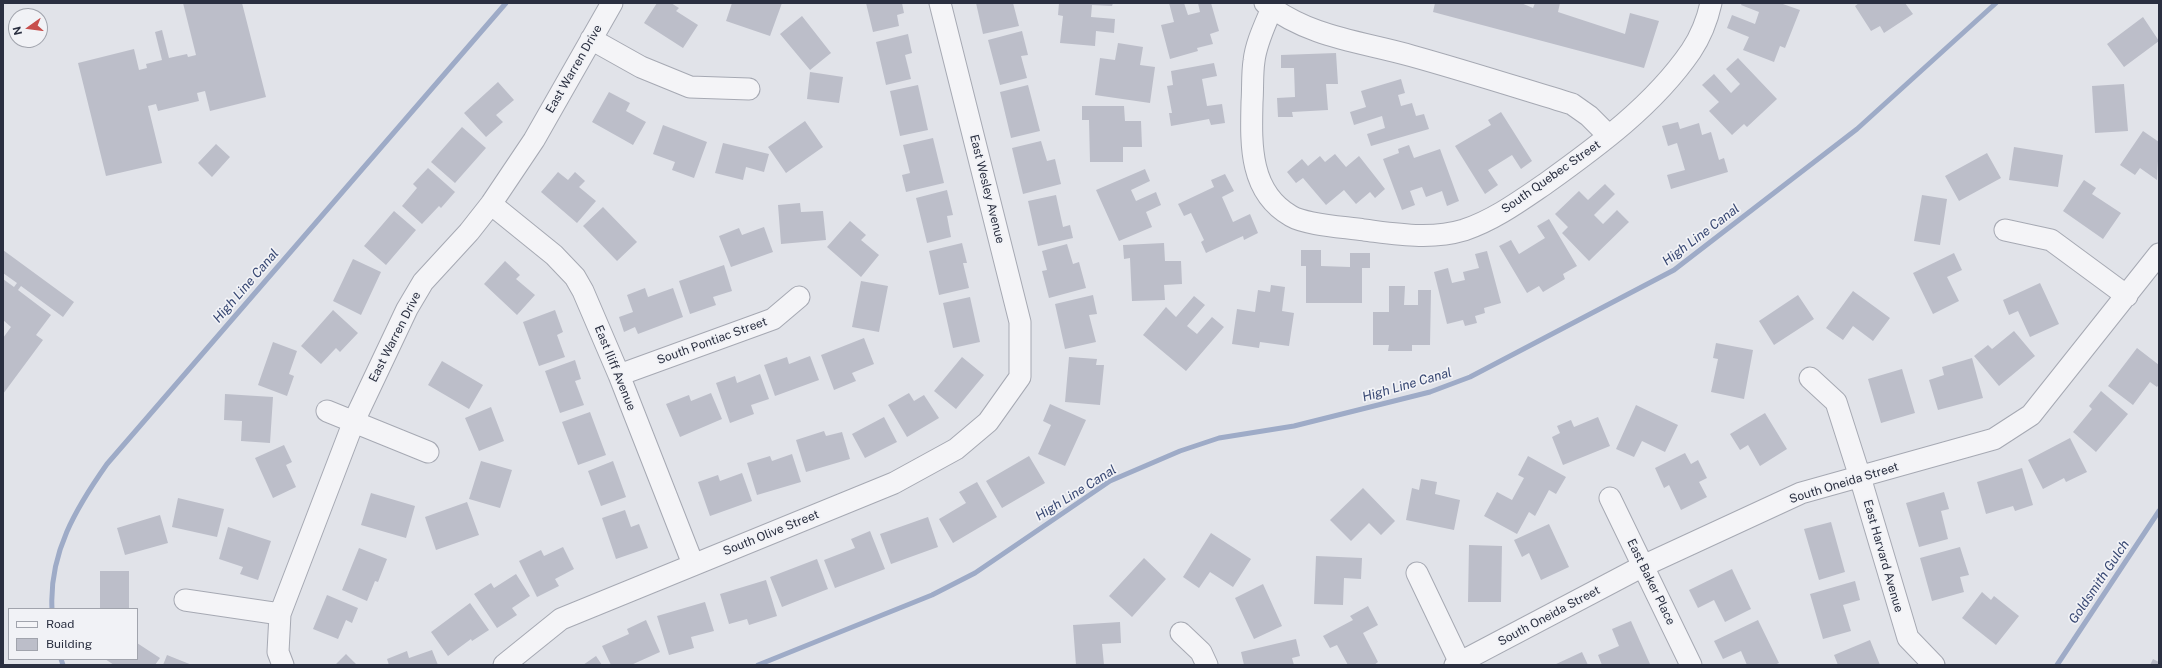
<!DOCTYPE html>
<style>
body{margin:0}
#map{position:relative;width:2162px;height:668px;overflow:hidden;background:#e1e3e9;font-family:"Public Sans",sans-serif}
canvas{display:block}
.frame{position:absolute;inset:0;border:4px solid #2a2f40;pointer-events:none}
.legend{position:absolute;left:8px;top:608px;width:130px;height:52px;box-sizing:border-box;background:#f1f2f6;border:1px solid #a1a4ad;margin:0;padding:5px 7px;list-style:none;font-size:12px;color:#2a2f40}
.legend li{display:flex;align-items:center;gap:8px;height:20px}
.legend b{width:20px;border:1px solid #a1a4ad}
.north{position:absolute;left:8px;top:8px;width:40px;height:40px;box-sizing:border-box;background:#f1f2f6;border:1px solid #a1a4ad;border-radius:50%;rotate:256deg;font-size:11px;font-weight:700;line-height:16px;text-align:center;color:#2a2f40}
.north::after{content:'';display:block;margin:auto;width:14px;height:18px;background:#c74f4d;clip-path:polygon(50% 0,100% 100%,50% 72%,0 100%)}
</style>
<div id="map">
<canvas width="2162" height="668"></canvas>
<div class="frame"></div>
<ul class="legend">
<li><b style="height:5px;background:#f4f4f7"></b>Road</li>
<li><b style="height:11px;background:#bcbec9"></b>Building</li>
</ul>
<div class="north">N</div>
</div>
<script>
const c = document.querySelector('canvas').getContext('2d');
c.lineJoin = 'round';
function stroke(path, color, width, dash) {
  c.strokeStyle = color;
  c.lineWidth = width;
  c.lineCap = dash ? 'butt' : 'round';
  c.setLineDash(dash || []);
  c.stroke(path);
}
function fillPath(path, color) {
  c.fillStyle = color;
  c.fill(path, 'evenodd');
}
function write(font, color, halo, rows, align = 'center') {
  c.font = font + ' "Public Sans",sans-serif';
  c.lineWidth = 3.5;
  c.setLineDash([]);
  c.textBaseline = 'middle';
  c.strokeStyle = halo;
  c.fillStyle = color;
  for (const [text, x, y, turn = 0] of rows) {
    c.save();
    c.translate(x, y);
    c.rotate((+turn || 0) * Math.PI / 180);
    c.textAlign = isNaN(turn) ? turn : align;
    if (halo) c.strokeText(text, 0, 0);
    c.fillText(text, 0, 0);
    c.restore();
  }
}
stroke(new Path2D(`
 M52,609C49,553 76,508 107,464L506,3
 M61,659L63,665
 M758,665L932,595L975,573L1110,481L1180,451L1219,438L1294,426L1430,392L1470,377L1674,270L1857,129L1996,3
 M2057,665L2159,511`), '#9eabc7', 5);
fillPath(new Path2D(`
 M183,3H242L266,97L210,111L205,91L197,93L199,101L158,111L156,104L148,106L162,163L106,176L78,63L134,49L139,70L147,68L146,64L162,60L155,32L162,30L169,58L187,54L188,57L196,55Z
 M657,3H671L679,8L676,11L698,25L683,48L644,23Z
 M732,3H782L770,36L726,21Z
 M866,3H902L904,13L897,15L899,26L873,32Z
 M976,3H1013L1019,26L983,34Z
 M1059,3H1113L1112,6L1092,5L1091,17L1115,19L1114,33L1096,31L1095,46L1060,43L1063,16L1058,15Z
 M1169,3H1184L1188,15L1200,12L1198,3H1211L1219,31L1210,34L1213,44L1197,48L1198,51L1170,59L1161,25L1174,22Z
 M1435,3H1521L1533,8L1535,3H1560L1558,12L1625,34L1630,13L1659,21L1644,68L1433,12Z
 M1742,3H1780L1800,10L1785,48L1780,46L1774,62L1743,50L1749,37L1727,28L1732,15L1755,24L1759,12L1741,5Z
 M1859,3H1905L1913,14L1884,33L1880,26L1871,31L1855,6Z
 M802,16L831,53L810,70L780,34Z
 M2143,17L2159,41L2124,67L2107,44Z
 M1022,31L1028,55L1021,56L1027,78L1000,85L988,40Z
 M908,34L912,53L905,55L911,79L886,85L876,42Z
 M1118,43L1143,47L1140,65L1155,67L1150,103L1095,95L1100,58L1115,60Z
 M1336,53L1338,84H1326L1328,110L1292,112L1293,117H1278L1277,98L1295,97L1294,68H1281V55Z
 M1738,58L1777,99L1747,127L1744,124L1732,135L1709,111L1719,102L1702,85L1714,74L1731,93L1740,84L1726,69Z
 M1214,63L1217,76L1202,79L1207,106L1222,104L1225,123L1211,125L1209,119L1171,126L1169,113H1172L1167,86L1173,85L1171,71Z
 M810,72L843,77L839,103L807,99Z
 M1401,79L1405,93L1398,95L1401,106L1412,103L1416,116L1424,114L1429,129L1371,146L1367,134L1385,128L1382,116L1354,125L1350,112L1366,107L1361,91Z
 M498,82L514,100L496,115L503,122L486,137L464,113Z
 M2124,84L2128,131L2095,133L2092,86Z
 M918,85L928,130L900,136L890,91Z
 M1028,85L1040,131L1011,138L1000,92Z
 M609,92L630,103L626,111L646,122L633,145L592,122Z
 M1082,106H1124L1125,121H1141L1142,147H1123V162H1090L1089,120H1082Z
 M1501,112L1532,161L1521,169L1512,155L1488,170L1498,185L1485,194L1455,146L1491,125L1488,120Z
 M805,121L823,147L786,173L768,147Z
 M1678,122L1680,129L1699,123L1702,135L1711,132L1719,160L1724,158L1728,172L1671,189L1667,175L1685,170L1677,143L1668,146L1662,126Z
 M663,125L707,142L694,178L672,170L675,162L653,154Z
 M462,127L486,148L455,183L431,162Z
 M2143,131L2159,142L2157,180L2140,168L2135,175L2120,165Z
 M933,138L944,183L906,192L902,175L910,173L903,145Z
 M1041,141L1047,161L1055,159L1061,184L1023,194L1012,148Z
 M723,143L769,154L764,172L746,167L743,180L715,173Z
 M216,144L230,157L212,177L198,163Z
 M1409,145L1414,158L1440,149L1459,201L1447,206L1442,191L1426,197L1422,187L1410,191L1415,205L1402,210L1383,159L1399,153L1398,149Z
 M2014,147L2063,155L2058,187L2009,180Z
 M1987,153L2001,178L1959,201L1945,176Z
 M1335,154L1346,167L1359,156L1385,189L1375,198L1370,192L1356,204L1344,190L1326,205L1303,178L1296,183L1287,172L1302,159L1308,166L1320,156L1325,162Z
 M428,168L455,192L441,208L439,206L422,224L402,206L417,188L413,184Z
 M1145,169L1150,181L1131,190L1136,201L1156,192L1161,205L1146,212L1152,227L1119,241L1096,190Z
 M558,172L568,180L575,172L585,181L579,187L596,201L577,223L541,192Z
 M1225,174L1234,191L1222,197L1233,222L1250,214L1258,233L1244,240L1243,236L1206,253L1201,242L1204,240L1191,213L1184,216L1178,204L1214,187L1211,180Z
 M2084,180L2096,188L2092,194L2121,213L2103,239L2063,211Z
 M1605,184L1615,194L1594,215L1603,224L1617,210L1629,222L1589,261L1562,233L1568,227L1555,214L1579,191L1588,200Z
 M947,190L953,215L947,216L951,237L927,243L916,198Z
 M1056,195L1063,227L1070,225L1073,238L1038,246L1028,201Z
 M1922,195L1947,199L1940,245L1914,241Z
 M800,203L801,212L823,211L826,240L781,244L778,205Z
 M603,207L637,242L617,261L583,226Z
 M394,211L416,230L386,265L364,246Z
 M1549,219L1577,266L1563,274L1565,279L1543,292L1539,286L1527,293L1499,246L1511,240L1519,254L1545,238L1537,226Z
 M850,221L866,235L861,240L879,255L861,277L827,247Z
 M764,227L773,252L731,267L719,236L739,228L742,235Z
 M962,243L967,263H963L969,288L939,295L929,251Z
 M1164,243L1165,261H1181L1182,284L1164,285L1165,300L1132,301L1130,258L1124,259L1123,245Z
 M1067,244L1073,264L1079,262L1086,288L1049,298L1042,271L1047,270L1042,251Z
 M3,250L74,302L63,317L21,286L18,290L51,315L36,335L43,340L3,394V338L11,327L3,320V279L14,287L17,283L3,273Z
 M1301,250H1321V266L1350,267V253H1370V268H1362V303H1306V266H1301Z
 M1487,251L1501,303L1484,308L1485,313L1475,316L1477,323L1465,326L1463,320L1447,324L1434,272L1448,268L1452,283L1465,280L1463,272L1479,268L1475,254Z
 M1954,253L1962,270L1947,277L1959,301L1933,314L1913,273Z
 M353,259L381,272L361,315L333,301Z
 M505,261L520,275L516,279L535,295L517,315L484,284Z
 M724,265L732,291L713,297L716,305L690,314L679,281Z
 M861,281L888,286L879,332L852,327Z
 M2040,283L2059,324L2030,337L2018,311L2009,315L2003,300Z
 M1271,285L1285,287L1282,311L1294,313L1289,346L1260,342L1259,348L1232,344L1237,309L1255,312L1258,290L1270,292Z
 M1389,286H1405L1404,305H1418V290H1431L1430,345H1412V351H1388L1389,345H1373V312H1389Z
 M645,288L648,297L673,288L683,317L638,334L635,327L624,332L619,317L633,312L627,295Z
 M1853,291L1890,318L1873,341L1853,326L1843,340L1826,328Z
 M1093,295L1097,314L1089,315L1096,342L1065,349L1055,304Z
 M1798,295L1814,319L1774,345L1759,321Z
 M1194,296L1205,305L1187,326L1197,334L1212,317L1224,327L1186,371L1143,335L1166,307L1176,317Z
 M970,297L980,342L953,348L943,303Z
 M333,310L358,333L340,352L336,348L321,364L301,346Z
 M555,310L563,332L557,335L565,357L539,366L523,322Z
 M2014,331L2035,356L1999,386L1974,356L1988,345L1992,349Z
 M864,338L874,364L852,373L856,381L834,390L821,355Z
 M273,342L297,351L289,374L294,376L287,396L258,385Z
 M1716,343L1753,350L1744,399L1711,392L1718,359L1713,358Z
 M2137,348L2159,365V384L2157,387L2150,382L2133,405L2108,386Z
 M810,356L819,380L775,396L764,365L787,357L789,364Z
 M962,357L984,375L956,409L934,391Z
 M1069,357L1097,359L1096,365H1104L1100,405L1065,402Z
 M1972,358L1983,398L1938,410L1929,380L1944,375L1942,367Z
 M575,360L581,379L575,381L584,405L560,413L545,371Z
 M442,361L483,385L469,409L428,385Z
 M1902,369L1915,413L1881,423L1868,379Z
 M760,374L769,399L751,405L754,414L730,423L716,383L735,376L737,383Z
 M2101,391L2128,414L2096,452L2073,432L2092,409L2089,406Z
 M711,393L722,419L680,437L666,404L689,395L691,401Z
 M909,393L914,401L924,395L939,418L907,437L888,405Z
 M225,394L273,397L270,443L241,441L242,421L224,420Z
 M1050,404L1086,420L1065,466L1038,454L1051,425L1043,421Z
 M1636,405L1678,425L1665,452L1642,441L1634,457L1616,449Z
 M491,407L504,441L479,451L465,418Z
 M590,412L606,455L578,465L562,422Z
 M1765,413L1787,449L1760,466L1748,445L1740,450L1730,434Z
 M884,417L897,442L865,458L852,434Z
 M1598,417L1610,446L1563,465L1552,437L1560,433L1557,426L1571,420L1574,427Z
 M824,431L826,436L842,432L850,459L806,472L796,440Z
 M2070,438L2087,472L2066,482L2064,478L2043,489L2028,460Z
 M284,445L292,462L286,465L296,487L273,498L255,458Z
 M1685,453L1691,464L1698,460L1707,478L1699,482L1707,497L1681,510L1669,485L1664,488L1655,468Z
 M792,454L801,482L757,495L747,463L770,456L772,461Z
 M1029,456L1045,483L1002,508L986,481Z
 M1528,456L1566,477L1556,494L1549,490L1535,516L1529,512L1517,534L1484,516L1497,492L1512,500L1524,478L1518,475Z
 M481,461L512,470L500,508L469,499Z
 M613,461L626,497L601,506L588,471Z
 M2022,468L2033,505L2015,511L2013,506L1986,514L1977,482Z
 M742,473L752,501L710,516L698,482L718,475L720,481Z
 M1421,479L1437,482L1435,494L1460,500L1454,530L1406,520L1412,488L1419,490Z
 M977,482L997,517L953,543L939,519L966,503L959,492Z
 M1363,488L1395,521L1381,535L1369,523L1351,541L1330,520Z
 M1944,492L1949,509L1941,511L1948,539L1919,547L1906,503Z
 M371,493L415,506L406,538L361,525Z
 M178,498L224,509L217,537L172,527Z
 M467,502L479,535L436,550L425,517Z
 M625,510L631,527L639,524L648,548L616,559L602,518Z
 M160,515L168,543L125,555L117,528Z
 M928,517L938,547L891,564L880,534Z
 M1831,522L1845,572L1819,580L1804,529Z
 M1549,524L1569,567L1541,580L1529,553L1522,557L1514,540Z
 M228,527L271,541L258,580L240,574L243,567L219,559Z
 M870,531L885,569L835,588L824,560L855,548L851,539Z
 M1211,533L1251,559L1233,587L1210,572L1199,588L1183,577Z
 M1469,545L1502,546L1501,602H1468Z
 M563,547L574,569L555,579L559,586L537,597L519,561L541,550L544,556Z
 M1960,547L1969,575L1960,577L1964,592L1932,601L1920,558Z
 M359,548L387,559L378,582L375,581L367,601L342,590Z
 M1316,556L1362,558L1361,579L1344,578L1343,605L1314,604Z
 M1144,558L1166,579L1132,617L1109,596Z
 M817,559L828,589L782,607L770,577Z
 M1732,569L1751,609L1725,622L1714,600L1698,608L1689,590Z
 M100,571H129V609H100Z
 M516,574L530,596L512,608L517,615L497,628L474,594L491,583L494,588Z
 M766,580L777,616L749,625L747,619L729,624L720,594Z
 M1855,581L1860,600L1843,605L1851,631L1823,639L1810,594Z
 M1263,584L1282,626L1254,639L1235,598Z
 M1982,592L1991,600L1994,596L2019,616L1996,645L1962,618Z
 M327,595L358,608L352,623L346,620L338,639L313,629Z
 M705,602L714,631L691,637L694,648L669,655L657,616Z
 M470,603L489,630L472,641L471,639L448,656L431,632Z
 M1368,606L1378,625L1363,633L1378,662L1374,665H1348L1337,645L1330,648L1323,636L1353,620L1350,616Z
 M646,620L660,652L631,665H611L602,646L629,634L627,629Z
 M1758,620L1779,663L1774,665H1747L1741,651L1723,659L1714,641Z
 M1631,621L1650,664L1602,665L1598,655L1619,646L1612,629Z
 M1120,622L1121,643L1102,644L1104,665H1076L1073,625Z
 M1296,639L1300,656L1292,658L1294,665H1244L1241,652Z
 M1870,640L1880,665H1838L1834,655Z
 M137,643L160,658L155,665H114L105,659H137Z
 M432,650L438,665H389L387,659L407,651L409,658Z
 M1582,652L1588,665H1554Z
 M346,654L357,665H335Z
 M167,655L192,665H163Z
 M596,656L602,665H583Z
 M2153,659L2159,662V665H2150Z`), '#bcbec9');
const minor = new Path2D(`
 M1265,3C1311,38 1359,41 1412,56C1466,71 1519,88 1572,104L1589,116L1608,135
 M1272,8C1265,25 1256,43 1254,61C1252,74 1253,89 1252,102C1251,144 1249,192 1291,216C1306,225 1345,227 1364,230C1397,234 1431,240 1464,230C1494,220 1520,201 1545,184C1598,146 1654,105 1691,51C1701,36 1707,21 1711,3
 M591,39L641,67L690,87L749,89
 M491,204L554,255L575,277L583,291L619,375L693,564
 M2005,230L2051,240L2127,296
 M619,375L773,319L799,297
 M1810,378L1836,402L1860,477L1908,638L1934,665
 M327,411L428,452
 M1610,498L1691,665
 M1417,573L1460,663
 M185,600L280,614
 M1181,633L1201,652L1207,665
 M283,665L278,652L280,614L354,421L407,309L423,282L469,232L491,204L534,140L612,3
 M504,665L561,619L894,483L956,449L988,422L1020,377V322L940,3
 M1455,665L1643,566L1801,493L1994,439L2031,415L2159,254`);
stroke(minor, '#a6a9b3', 23);
stroke(minor, '#f4f4f7', 21);
write('12px', '#2a2f40', '#f1f2f6', [
 ["East Warren Drive",574,69,-60],
 ["South Quebec Street",1551,177,-35],
 ["East Wesley Avenue",987,189,76],
 ["East Warren Drive",395,337,-63],
 ["South Pontiac Street",712,341,-20],
 ["East Iliff Avenue",615,368,68],
 ["South Oneida Street",1844,483,-17],
 ["South Olive Street",771,533,-22],
 ["East Harvard Avenue",1883,556,74],
 ["East Baker Place",1651,582,64],
 ["South Oneida Street",1549,616,-28]
]);
write('italic 13px', '#374772', '#f1f2f6', [
 ["High Line Canal",1701,235,-37],
 ["High Line Canal",246,286,-49],
 ["High Line Canal",1407,385,-16],
 ["High Line Canal",1076,493,-32],
 ["Goldsmith Gulch",2099,582,-56]
]);
</script>
